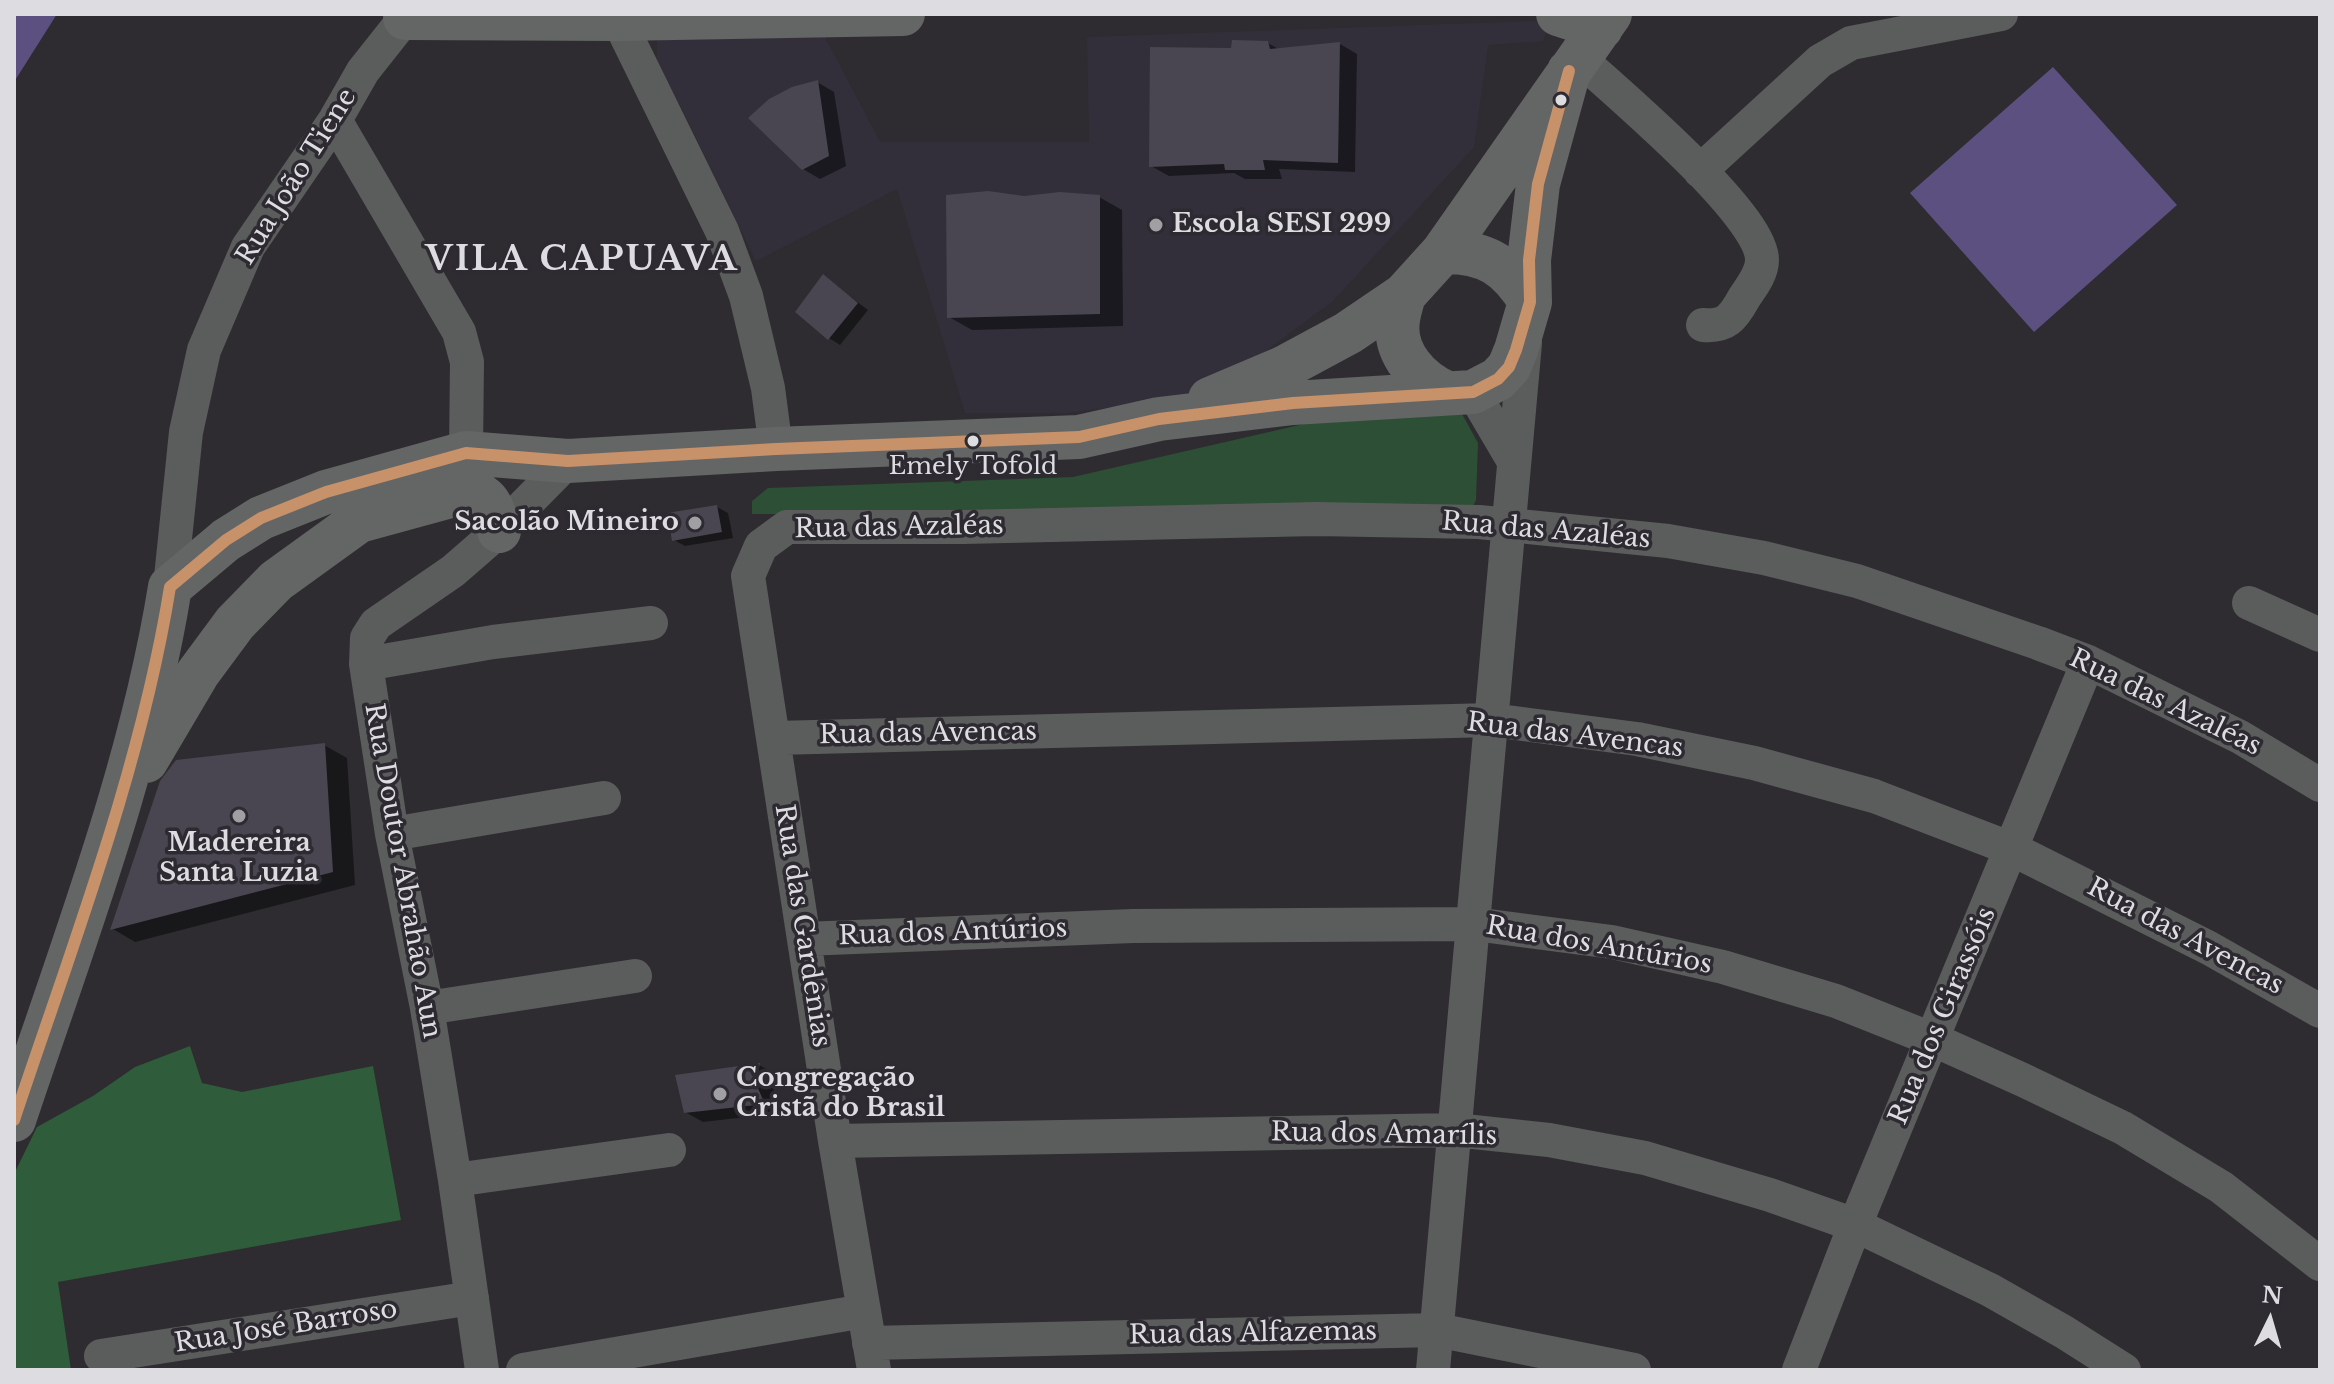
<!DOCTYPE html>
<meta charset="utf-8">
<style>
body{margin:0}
#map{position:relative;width:2334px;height:1384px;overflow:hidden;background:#2e2c30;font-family:"Libre Baskerville",serif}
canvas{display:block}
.frame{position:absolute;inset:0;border:16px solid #dddde1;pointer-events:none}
.north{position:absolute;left:2230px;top:1280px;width:80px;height:80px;-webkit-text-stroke:6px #2d2b31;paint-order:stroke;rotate:5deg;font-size:22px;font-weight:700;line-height:32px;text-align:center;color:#dddde1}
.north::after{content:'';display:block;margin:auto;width:28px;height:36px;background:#dddde1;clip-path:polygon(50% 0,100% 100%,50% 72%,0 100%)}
</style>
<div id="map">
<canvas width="2334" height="1384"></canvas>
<div class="frame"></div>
<div class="north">N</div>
</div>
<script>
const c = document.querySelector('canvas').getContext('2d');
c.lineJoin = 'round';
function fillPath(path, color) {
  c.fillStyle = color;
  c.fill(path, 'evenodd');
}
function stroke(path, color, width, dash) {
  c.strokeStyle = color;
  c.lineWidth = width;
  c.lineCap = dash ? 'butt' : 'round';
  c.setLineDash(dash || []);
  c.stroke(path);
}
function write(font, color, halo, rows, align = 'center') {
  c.font = font + ' "Libre Baskerville",serif';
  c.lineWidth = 7;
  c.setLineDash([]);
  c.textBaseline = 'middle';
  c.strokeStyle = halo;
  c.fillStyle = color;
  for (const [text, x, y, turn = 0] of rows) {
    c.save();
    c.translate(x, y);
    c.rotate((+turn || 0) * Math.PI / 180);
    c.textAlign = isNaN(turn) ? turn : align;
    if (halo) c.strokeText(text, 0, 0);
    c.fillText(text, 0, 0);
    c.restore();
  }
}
fillPath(new Path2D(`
 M1533,21L1550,24L1543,41L1488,45L1474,147L1333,301L1208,394L1068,413H965L897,189L756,261L681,107L661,77L657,61V39L825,37L880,142H1089L1087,37Z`), '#322f3a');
fillPath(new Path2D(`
 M1369,409L1461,412L1478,443L1476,500L1469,514H752V501L768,488L1073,477Z`), '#2c4f35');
fillPath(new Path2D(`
 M190,1046L202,1083L242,1092L373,1066L401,1220L58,1282L71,1370H14V1174L37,1127L93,1096L135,1067Z`), '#2f5c3b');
fillPath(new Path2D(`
 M14,14H57L14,82Z
 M2053,67L2177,205L2034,332L1910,193Z`), '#5c5080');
fillPath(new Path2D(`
 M1268,43L1280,50L1340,44L1357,54L1355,172L1279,169L1282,179H1245L1234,173L1169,176L1151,166L1233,50Z
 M817,82L834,92L846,166L820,179L803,169Z
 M1099,197L1122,210L1123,326L972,330L949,317L1024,198Z
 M824,277L868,310L840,345L829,338Z
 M717,507L728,513L733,538L685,546L674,540Z
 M324,745L347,758L355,885L135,942L113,929L162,782Z
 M759,1065L776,1074L773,1095L780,1113L703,1122L685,1112Z`), '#0007');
fillPath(new Path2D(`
 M1232,40L1268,41L1270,49L1340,42L1338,163L1263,160L1265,170H1225L1224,164L1149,167L1150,47L1231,48Z
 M818,80L829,156L802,170L748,118L769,99L792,87Z
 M988,191L1024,196L1060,192L1100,195V314L947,318L946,195Z
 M823,274L858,303L828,340L795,312Z
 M717,505L722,532L672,541L667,513Z
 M325,743L333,872L110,930L160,781L176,760Z
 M760,1063L756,1084L765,1104L684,1113L675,1075Z`), '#494651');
stroke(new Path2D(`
 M618,19L722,231L746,296L768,388L776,449
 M1579,58C1617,93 1762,214 1762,260C1762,274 1751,287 1744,298C1733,318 1726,327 1703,325
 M335,120L459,332L467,362L466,453
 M1700,171L1820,61L1851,43L2001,14
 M1473,392L1513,460
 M170,587L186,432L204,350L248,247L335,120L363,71L405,18
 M2249,603L2320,635
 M366,664L493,642L651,623
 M775,738L1492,720L1637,739L1754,763L1874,796L2012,849L2209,948L2320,1011
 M392,834L604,798
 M804,939L1133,926L1474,924L1612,942L1723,967L1836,1001L1934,1040L2023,1080L2123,1128L2221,1187L2320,1264
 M427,1008L635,976
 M835,1141L1455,1130L1549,1140L1645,1158L1770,1195L1855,1225L1990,1290L2064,1332L2124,1370
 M455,1180L669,1150
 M869,1343L1437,1330L1634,1370
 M101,1356L472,1298
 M482,1370L455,1180L427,1008L392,834L366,664L367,638L376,624L453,571L499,531L568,461
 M523,1370L864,1311
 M874,1370L835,1141L748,576L761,546L787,527H963L1316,519L1479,522L1668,541L1764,558L1857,581L2038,643L2088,662L2240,737L2320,785
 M1433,1370L1525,343
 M1799,1370L1855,1225L2088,662`), '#5b5c5c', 34);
stroke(new Path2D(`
 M1558,14L1601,28
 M405,18L618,19L903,14
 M1443,252C1485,251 1509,266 1530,302
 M1404,295C1402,303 1399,311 1398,320C1393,353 1419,381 1447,393
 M1210,399L1283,368L1348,333L1404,295L1443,252L1610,14
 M146,761L198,673L235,623L276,581L359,521L465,492C489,492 494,509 499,531
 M14,1120C72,946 141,768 170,587L226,540L261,518L326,492L466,453L568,461L776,449L1079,437L1159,419L1293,403L1473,392L1498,379L1509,367L1516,350L1530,302L1529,260L1538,184L1569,71`), '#646565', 44);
stroke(new Path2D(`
 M14,1120C72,946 141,768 170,587L226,540L261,518L326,492L466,453L568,461L776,449L1079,437L1159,419L1293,403L1473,392L1498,379L1509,367L1516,350L1530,302L1529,260L1538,184L1569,71`), '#c7916a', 12);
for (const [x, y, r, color] of [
 [1561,100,7,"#dddde1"],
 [1156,225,8,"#a09fa3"],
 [973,441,7,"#dddde1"],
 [695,523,8,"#a09fa3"],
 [239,816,8,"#a09fa3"],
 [720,1094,8,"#a09fa3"]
]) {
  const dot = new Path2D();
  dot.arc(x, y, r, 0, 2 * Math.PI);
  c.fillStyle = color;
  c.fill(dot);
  stroke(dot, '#2d2b31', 3);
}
write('24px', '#dddde1', '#2d2b31', [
 ["Emely Tofold",973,467]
]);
write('26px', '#dddde1', '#2d2b31', [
 ["Rua João Tiene",297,177,-58],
 ["Rua das Azaléas",899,528,-1],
 ["Rua das Azaléas",1546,531,5],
 ["Rua das Azaléas",2165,703,26],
 ["Rua das Avencas",928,734,-1],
 ["Rua das Avencas",1575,736,7],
 ["Rua Doutor Abrahão Aun",402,871,80],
 ["Rua das Gardênias",802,926,81],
 ["Rua dos Antúrios",953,933,-2],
 ["Rua das Avencas",2185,937,28],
 ["Rua dos Antúrios",1599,946,10],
 ["Rua dos Girassóis",1943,1016,-67],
 ["Rua dos Amarílis",1384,1135,1],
 ["Rua José Barroso",286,1327,-9],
 ["Rua das Alfazemas",1253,1334,-1]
]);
write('bold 26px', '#dddde1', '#2d2b31', [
 ["Escola SESI 299",1172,225],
 ["Sacolão Mineiro",679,523,"right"],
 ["Madereira",239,844,"center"],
 ["Santa Luzia",239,874,"center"],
 ["Congregação",736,1079],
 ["Cristã do Brasil",736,1109]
], 'left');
c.letterSpacing = '2px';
write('bold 34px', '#dddde1', '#2d2b31', [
 ["VILA CAPUAVA",582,260]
]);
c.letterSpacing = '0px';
</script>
